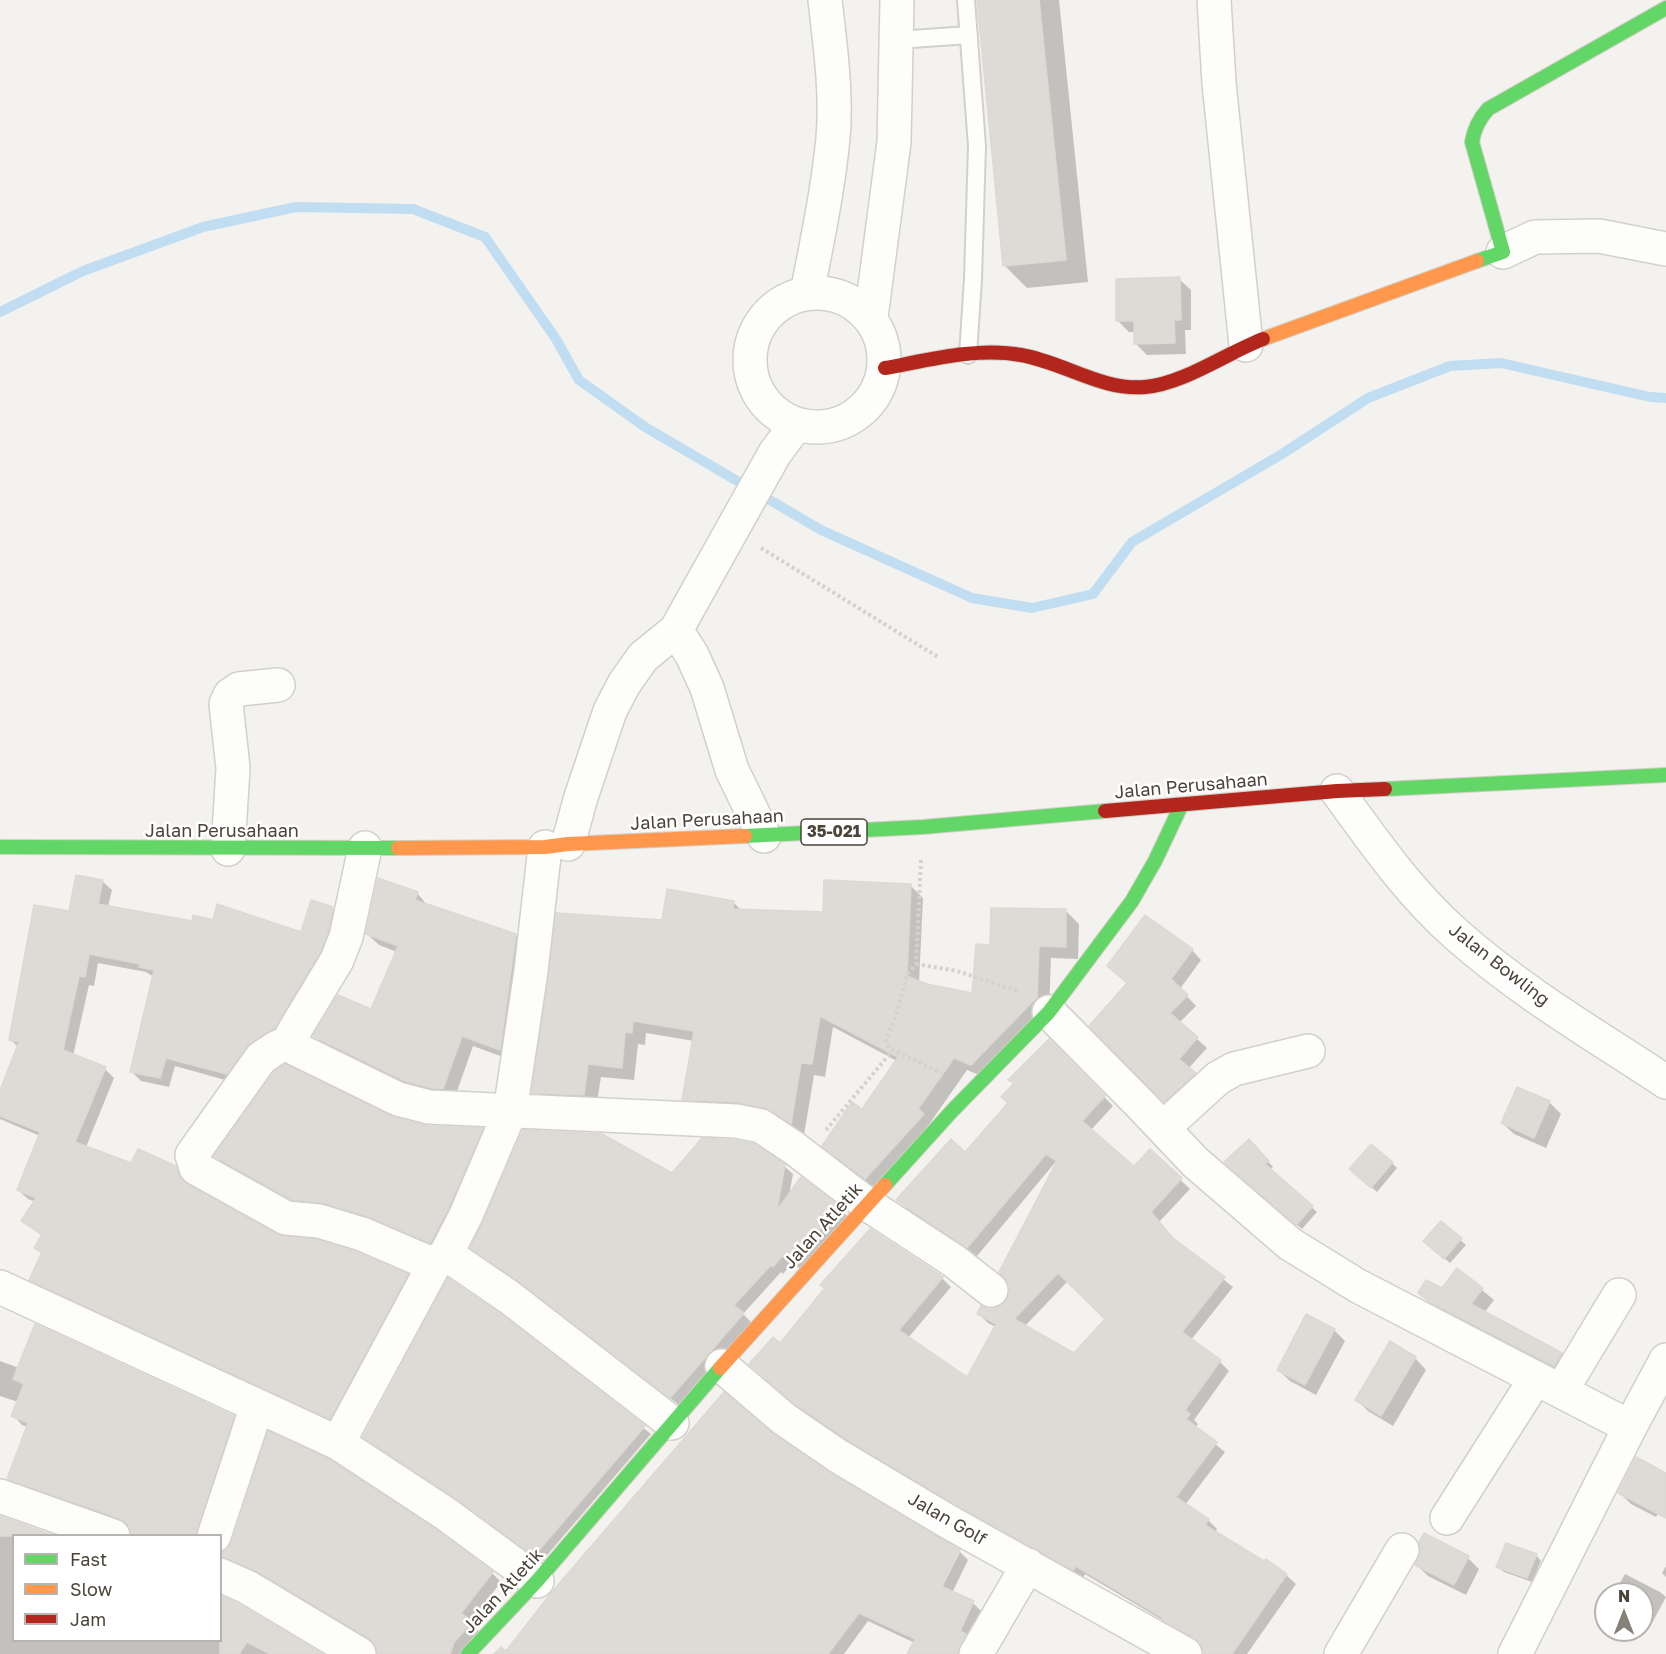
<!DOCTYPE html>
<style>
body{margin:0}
#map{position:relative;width:1666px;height:1654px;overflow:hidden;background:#f4f2ee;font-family:"Golos Text",sans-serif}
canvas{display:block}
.legend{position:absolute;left:12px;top:1534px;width:210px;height:108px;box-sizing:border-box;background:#fff;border:2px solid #b7b4b0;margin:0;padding:8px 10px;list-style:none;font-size:18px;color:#4b4439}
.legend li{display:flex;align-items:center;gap:12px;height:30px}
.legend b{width:30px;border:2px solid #b7b4b0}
.north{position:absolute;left:1594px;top:1582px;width:60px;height:60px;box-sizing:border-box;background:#fff;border:2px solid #b7b4b0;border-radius:50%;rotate:0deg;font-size:16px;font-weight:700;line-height:24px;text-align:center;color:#4b4439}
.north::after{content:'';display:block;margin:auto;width:21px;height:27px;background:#868178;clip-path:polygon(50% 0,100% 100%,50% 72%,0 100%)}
</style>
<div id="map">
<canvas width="1666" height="1654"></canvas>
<ul class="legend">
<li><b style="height:8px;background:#63d668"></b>Fast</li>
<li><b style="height:8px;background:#ff974d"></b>Slow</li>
<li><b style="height:8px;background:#b3261e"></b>Jam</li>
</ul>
<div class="north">N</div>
</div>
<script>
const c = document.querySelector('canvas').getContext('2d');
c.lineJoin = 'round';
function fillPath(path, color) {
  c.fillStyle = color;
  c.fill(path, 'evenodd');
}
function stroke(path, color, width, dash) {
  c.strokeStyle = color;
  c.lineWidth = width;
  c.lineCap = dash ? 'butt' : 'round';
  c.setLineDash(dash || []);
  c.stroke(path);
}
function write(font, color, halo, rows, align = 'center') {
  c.font = font + ' "Golos Text",sans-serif';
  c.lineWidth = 5;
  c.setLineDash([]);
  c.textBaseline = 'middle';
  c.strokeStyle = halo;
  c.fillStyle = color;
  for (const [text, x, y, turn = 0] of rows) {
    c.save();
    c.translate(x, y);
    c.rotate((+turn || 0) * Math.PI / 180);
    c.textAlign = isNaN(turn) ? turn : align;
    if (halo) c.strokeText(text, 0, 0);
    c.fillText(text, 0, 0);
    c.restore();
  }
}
fillPath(new Path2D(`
 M978,0H1059L1088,282L1027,288L1004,265Z
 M1179,279L1191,290V330H1185L1186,354L1147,355L1136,344L1135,332H1129L1118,321Z
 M102,881L112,890L108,907L193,923L214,922L302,934L332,908L342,918L329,961L236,1083L175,1066L169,1087L141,1081L132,1072L154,977L146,972L98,963L94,986L89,985L73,1056L105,1069L114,1078L86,1147L132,1165L175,1168L185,1178L188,1185L276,1236L407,1275L416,1285L340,1427L41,1289L31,1280L42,1254L36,1247L42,1236L23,1221L35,1202L28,1199L18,1190L40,1136L0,1119V1094L18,1047L11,1040L71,913Z
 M910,885L923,898L919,983L973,995L991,946L1066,911L1079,924L1078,959L1051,958L1049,1010L984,1077L967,1070L930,1123L878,1191L837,1159L824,1146L862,1111L897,1061L833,1027L825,1077L814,1075L804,1135L697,1112L684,1099L694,1041L646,1033L645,1045L638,1044L634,1080L601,1077L596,1108L546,1105L533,1092L663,922L733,902L741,910L824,913Z
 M417,893L428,906L515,935L527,947L511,1060L473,1046L454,1100L417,1092L326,1047L315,1036L372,1011L397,952L379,945L367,934Z
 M1192,950L1201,960L1180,989L1196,1006L1179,1023L1207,1048L1188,1069L1204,1083L1174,1110L1092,1026Z
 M1049,1041L1113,1106L1091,1130L1134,1168L1150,1151L1190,1189L1159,1222L1176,1242L1233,1287L1191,1340L1220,1362L1229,1371L1194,1420L1198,1424L1195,1428L1225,1452L1185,1505L1208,1520L1217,1529L1215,1533L1264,1563L1266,1561L1286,1575L1296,1584L1247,1654H1228L1192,1630L1189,1636L1085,1574L1083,1578L967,1513L859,1449L806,1413L760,1373L870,1230L942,1278L951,1287L908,1338L967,1379L996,1327L988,1323L979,1314L998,1309L1007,1302L1058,1159L977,1256L907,1209L898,1200L966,1154L1009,1104L1014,1084L1010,1080ZM1068,1281L1107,1319L1074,1355L1024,1327Z
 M1518,1089L1550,1103L1561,1114L1546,1148L1514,1134L1502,1123Z
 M393,1119L428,1127L482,1130L489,1137L438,1250L301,1207L223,1164L216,1156Z
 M1249,1141L1273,1167L1269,1170L1317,1212L1302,1229L1231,1167Z
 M1392,1163L1397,1168L1377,1192L1357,1174Z
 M784,1166L793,1174L789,1196L839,1208L847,1216L800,1269L792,1263L783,1274L781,1272L743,1314L752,1323L679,1405L531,1291L481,1256L472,1248L672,1175Z
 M1441,1223L1466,1245L1450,1263L1430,1246Z
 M1458,1270L1494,1300L1484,1313L1561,1354L1572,1366L1566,1377L1441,1312L1420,1293L1443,1290Z
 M497,1313L651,1434L542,1561L465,1505L371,1443L364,1437Z
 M1334,1330L1345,1341L1316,1395L1290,1381L1278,1370Z
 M1415,1358L1426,1370L1393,1426L1368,1411L1357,1400Z
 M0,1361L19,1368L233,1417L243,1426L207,1536H132L131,1527L18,1488L9,1478L28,1427L22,1425L13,1415L18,1402L0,1396Z
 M1666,1476V1499L1656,1517L1631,1504L1620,1493Z
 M0,1517L14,1536V1640H220V1597L320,1654H0Z
 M960,1552L968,1560L952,1593L973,1603L982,1612L970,1654H909L915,1643L868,1621L844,1654H496L936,1592L939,1593Z
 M220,1555L492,1573L501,1582L470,1622L480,1633L462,1654H379L377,1645L268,1580L238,1567L220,1568Z
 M1536,1555L1541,1561L1532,1582L1504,1572L1498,1566Z
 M1468,1558L1479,1569L1466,1595L1428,1576L1417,1565Z
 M1666,1566V1577L1662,1573Z
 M1625,1574L1660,1592L1666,1597L1652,1623L1642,1618V1594H1614Z`), '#0003');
stroke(new Path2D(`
 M0,312L83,271L203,227L296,207L413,209L485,237L556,339L579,380L645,427L821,530L972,598L1032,608L1093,594L1132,542L1282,454L1368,398L1450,366L1501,363L1650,397L1666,398`), '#c0ddf1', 10);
const building = new Path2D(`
 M977,0H1039L1066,260L1003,266Z
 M1180,277L1181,320H1174L1175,343L1134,344V321H1116V279Z
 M76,875L103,880L98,904L192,921L193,915L213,920L217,904L301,932L311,900L333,907L328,932L320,952L275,1028L250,1043L227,1074L166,1058L160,1078L130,1072L154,970L139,967L140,964L89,954L85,977L79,976L63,1050L106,1067L75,1142L131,1163L138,1149L176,1166L178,1174L187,1184L277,1234L315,1239L356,1252L408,1274L330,1419L29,1280L42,1252L34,1248L42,1234L21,1221L36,1198L17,1190L40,1132L0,1116V1090L19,1042L9,1040L34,905L69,911Z
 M378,878L418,892L415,900L516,934L500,1050L462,1036L443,1089L432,1088L405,1081L313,1036L338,995L371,1009L398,946L366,934Z
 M824,880L911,884L907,976L927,984L972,993L976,944L990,945L991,908L1066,909V947L1039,946L1037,997L971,1065L954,1058L918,1109L924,1114L865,1179L822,1146L852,1102L862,1109L898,1057L820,1016L812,1064L801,1063L791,1124L765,1108L737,1102L682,1100L694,1031L633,1021L632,1033L625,1032L622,1068L588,1064L584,1095L532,1093L556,913L662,920L667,889L734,901L733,909L823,912Z
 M1145,915L1193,949L1171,979L1188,995L1170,1013L1198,1037L1179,1059L1196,1073L1164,1102L1089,1026L1127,983L1107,966Z
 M1049,1039L1105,1096L1082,1121L1134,1166L1150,1149L1182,1178L1151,1212L1173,1238L1225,1277L1182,1332L1221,1360L1185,1410L1190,1414L1186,1419L1217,1442L1176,1497L1209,1519L1205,1525L1264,1561L1266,1559L1287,1574L1232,1654H1204L1201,1645L1195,1638L1162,1620L1163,1618L1076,1566L1073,1570L956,1505L848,1440L795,1404L749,1364L773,1337L780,1343L825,1288L820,1285L870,1229L943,1277L899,1330L967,1377L996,1324L977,1314L981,1306L989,1309L997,1308L1006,1301L1010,1292L1009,1284L999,1272L1057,1161L1046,1154L967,1248L896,1200L951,1139L965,1152L1008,1103L1001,1097L1014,1083L1008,1080ZM1058,1273L1105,1319L1074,1353L1014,1319Z
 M285,1064L393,1117L428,1126L483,1128L449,1207L430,1243L367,1216L324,1203L292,1200L214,1156L274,1072Z
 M1517,1087L1550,1101L1534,1138L1501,1123Z
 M523,1130L602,1134L672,1173L702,1138L734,1140L754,1144L785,1164L777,1210L801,1177L840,1207L791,1261L783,1255L773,1267L771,1265L734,1305L744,1313L670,1398L520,1282L470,1248L483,1222Z
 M1249,1139L1269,1161L1265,1164L1313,1206L1296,1225L1224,1162Z
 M1371,1144L1393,1162L1371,1188L1349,1169Z
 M1441,1221L1462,1238L1444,1259L1423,1241Z
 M1457,1268L1483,1288L1471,1304L1562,1353L1554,1366L1428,1301L1418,1293L1426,1280L1442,1288Z
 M448,1278L498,1312L645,1426L534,1556L457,1499L363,1437Z
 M1306,1314L1335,1329L1305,1385L1277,1370Z
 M35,1324L234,1416L196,1536H131L128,1524L119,1518L7,1479L28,1423L11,1416L24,1384L13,1379Z
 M1390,1341L1416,1357L1381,1416L1355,1400Z
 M724,1392L772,1433L827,1471L960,1550L941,1586L974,1601L960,1631L966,1634L957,1654H907L915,1639L859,1613L828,1654H494L501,1647L506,1651L551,1593Z
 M268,1431L329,1459L435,1529L493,1572L461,1613L472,1622L454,1642L450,1654H378L375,1644L369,1638L257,1571L220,1557V1553L227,1550L232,1542Z
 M1636,1457L1666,1473V1518L1618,1493Z
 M0,1516L55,1536H0Z
 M1424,1533L1469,1556L1454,1585L1415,1565L1421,1551L1419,1542Z
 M1506,1543L1537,1554L1527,1578L1496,1567Z
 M220,1596L238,1604L322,1654H270L247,1642L239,1654H220Z`);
fillPath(building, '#dedbd6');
stroke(building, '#dcd9d4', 1.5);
const lane = new Path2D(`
 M966,0L977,146L973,279L968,355
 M897,40L969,35`);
const street = new Path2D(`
 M1214,0L1219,83L1246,345
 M1503,252L1535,237L1599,236L1666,249
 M750 360a67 67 0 1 1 134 0a67 67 0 1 1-134 0Z
 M807,293C817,242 828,190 833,138C837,92 830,45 825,0
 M871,317L894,142L897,0
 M676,630L692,655L707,688L732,770L764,836
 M1337,791C1374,842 1410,894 1457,935C1520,991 1595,1035 1666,1082
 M568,844L581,797L610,711L624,684L643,657L676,630L775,453L796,425
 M365,848L346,937L337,960L293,1033L289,1042L296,1049L398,1099L429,1107L736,1121L761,1126L794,1148L867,1204L954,1261L991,1290
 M228,849L233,768L226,704L230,695L239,689L278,685
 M1049,1012L1141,1105L1195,1162L1290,1244L1358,1286L1630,1427
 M289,1042L276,1048L261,1058L199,1145L192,1155L196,1168L286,1218L319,1221L362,1234L434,1265
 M1163,1128L1218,1078L1234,1069L1308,1051
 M446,1254L509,1297L672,1423
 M0,1287L338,1443L446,1514L537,1581
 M722,1366L784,1419L838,1456L947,1521L1185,1654
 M1561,1391L1619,1295
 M338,1443L434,1265L446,1254L466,1215L510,1112L531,971L545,847
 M0,1496L113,1536
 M1447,1518L1536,1378
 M214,1536L257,1406
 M220,1575L247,1587L359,1654
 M976,1654L1028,1565
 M1341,1654L1402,1550
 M1515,1654L1630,1427L1666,1360`);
const fast = new Path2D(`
 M1477,261L1503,252L1472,142C1474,129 1479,119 1488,109L1666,8
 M1385,789L1666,775
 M745,836L923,827L1105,811
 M0,847L398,848
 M885,1185L952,1111L1049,1012L1132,901L1155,861L1181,806
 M468,1654L537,1581L720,1368`);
const slow = new Path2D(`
 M1263,339L1477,261
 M398,848L545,847L568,844L745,836
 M720,1368L885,1185`);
const jam = new Path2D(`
 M885,368C929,360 977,347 1021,355C1063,362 1102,391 1145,387C1183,384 1227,353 1263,339
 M1105,811L1337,791L1385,789`);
stroke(lane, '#d2d0cb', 20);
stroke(street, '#d2d0cb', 36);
stroke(fast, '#d3cfc5', 16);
stroke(slow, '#d3cfc5', 16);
stroke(jam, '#d3cfc5', 16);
stroke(new Path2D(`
 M761,548L938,657
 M921,860L916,964L907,975L897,1012L886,1040L887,1045L893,1050L941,1073
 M916,964L957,971L1020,992
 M826,1130L893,1050`), '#d3d2cc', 4, [3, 3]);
stroke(lane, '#fdfdfc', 16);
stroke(street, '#fdfdfc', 33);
stroke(fast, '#63d668', 14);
stroke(slow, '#ff974d', 14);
stroke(jam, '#b3261e', 14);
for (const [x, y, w] of [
 [834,832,66]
]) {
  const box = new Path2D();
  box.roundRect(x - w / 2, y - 13, w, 26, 4.5);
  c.fillStyle = '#fff';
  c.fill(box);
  stroke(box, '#4b4439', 1.5);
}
write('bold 16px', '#4b4439', null, [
 ["35-021",834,832]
]);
write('18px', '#4b4439', '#fff', [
 ["Jalan Perusahaan",1191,786,-5],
 ["Jalan Perusahaan",707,820,-3],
 ["Jalan Perusahaan",222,831],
 ["Jalan Bowling",1499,965,38],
 ["Jalan Atletik",823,1226,-48],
 ["Jalan Golf",947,1519,30],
 ["Jalan Atletik",503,1591,-47]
]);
</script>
